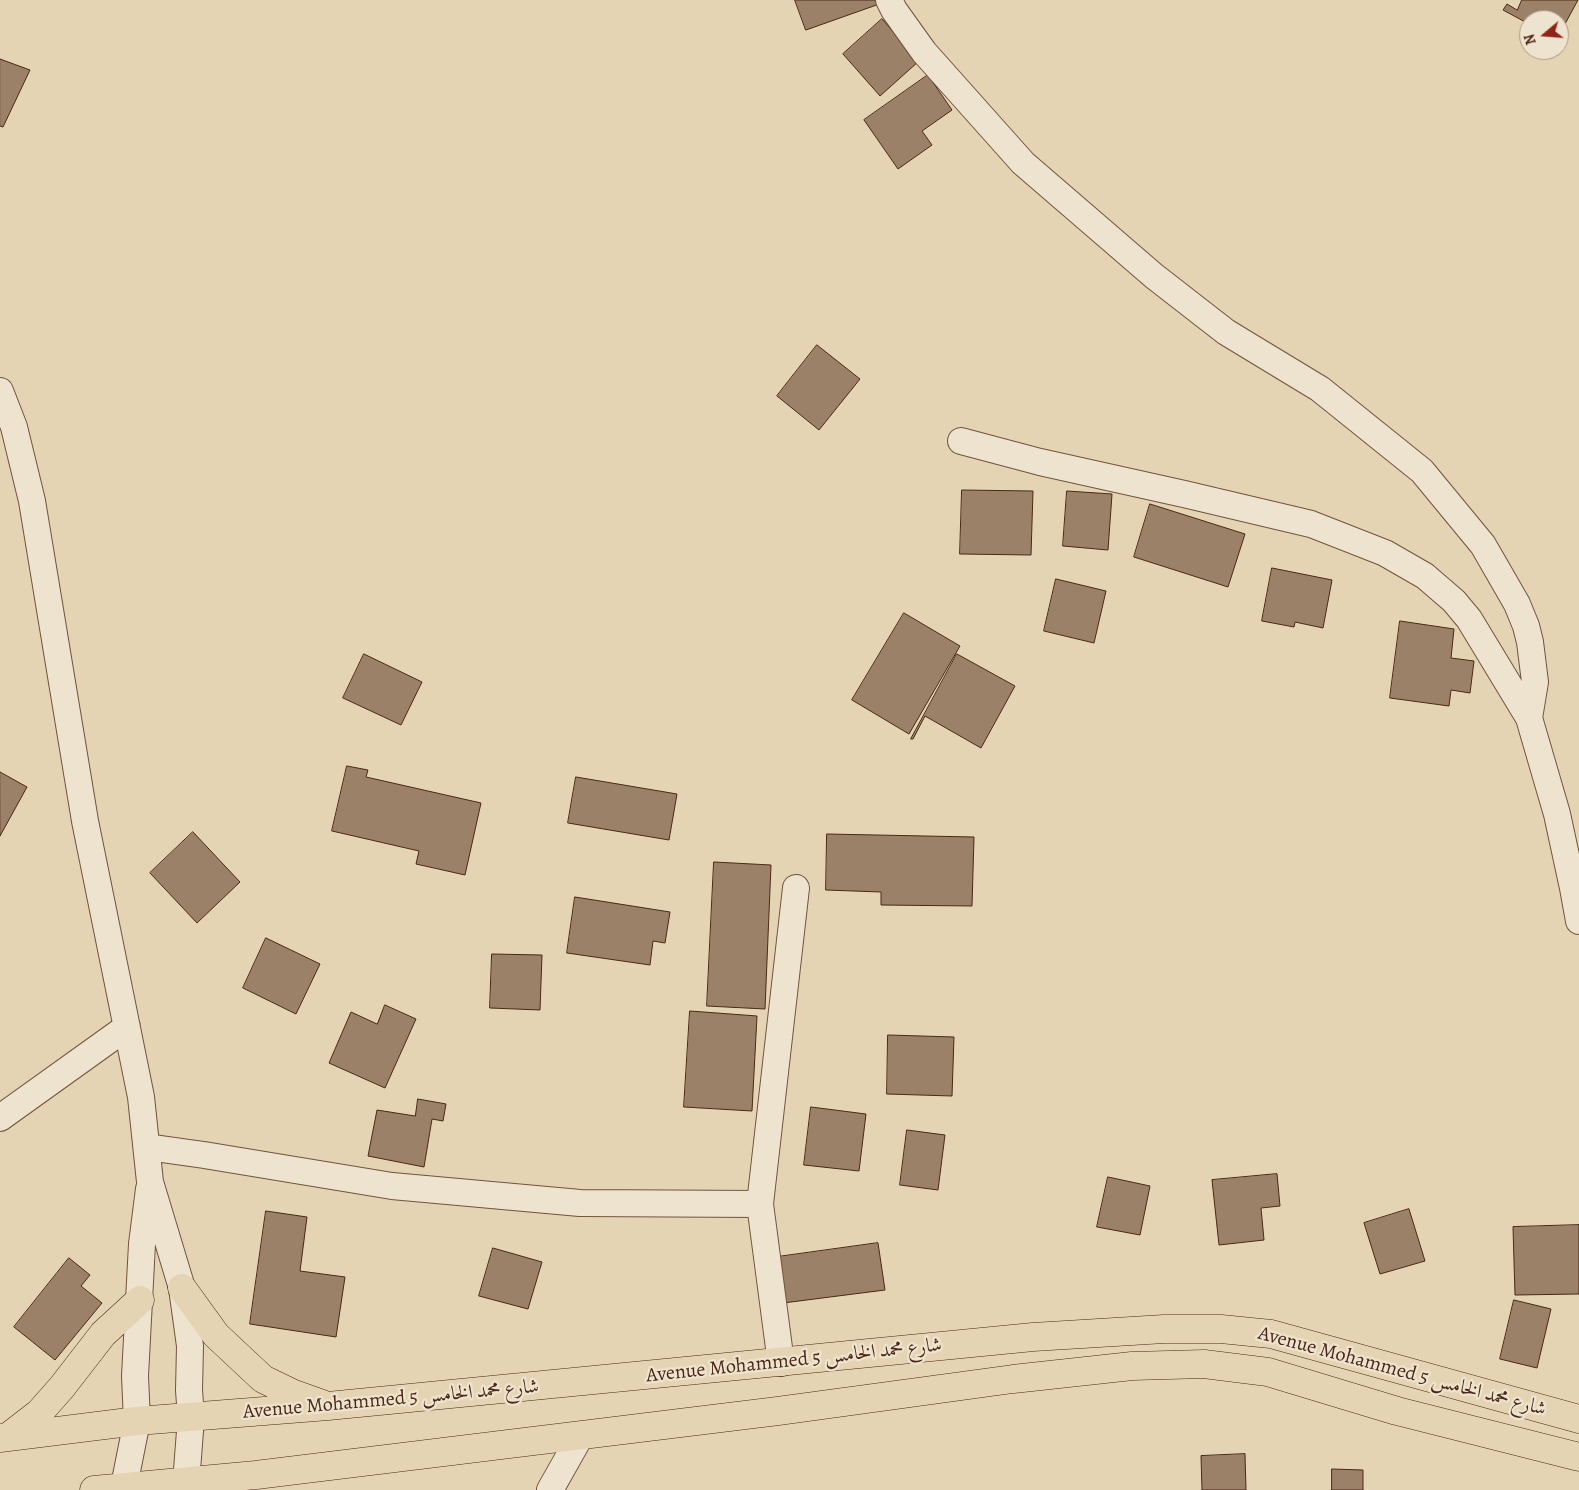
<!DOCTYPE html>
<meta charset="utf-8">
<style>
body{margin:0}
#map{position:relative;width:1579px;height:1490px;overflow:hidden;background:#e5d4b4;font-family:Alegreya,serif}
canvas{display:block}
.north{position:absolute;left:1519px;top:10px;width:50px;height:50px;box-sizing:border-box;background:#eee3ce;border:1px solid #ac9884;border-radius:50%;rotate:252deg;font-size:14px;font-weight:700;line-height:20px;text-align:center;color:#4a2816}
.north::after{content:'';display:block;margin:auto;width:18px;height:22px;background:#8f2418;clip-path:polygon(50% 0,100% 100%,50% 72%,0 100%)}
</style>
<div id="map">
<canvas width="1579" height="1490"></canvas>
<div class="north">N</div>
</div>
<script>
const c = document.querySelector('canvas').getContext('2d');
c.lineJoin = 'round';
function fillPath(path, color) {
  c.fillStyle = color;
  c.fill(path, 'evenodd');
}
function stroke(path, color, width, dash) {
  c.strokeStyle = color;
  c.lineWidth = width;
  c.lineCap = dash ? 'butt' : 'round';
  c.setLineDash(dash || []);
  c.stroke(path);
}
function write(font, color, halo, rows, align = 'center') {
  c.font = font + ' Alegreya,Amiri,serif';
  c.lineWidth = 4.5;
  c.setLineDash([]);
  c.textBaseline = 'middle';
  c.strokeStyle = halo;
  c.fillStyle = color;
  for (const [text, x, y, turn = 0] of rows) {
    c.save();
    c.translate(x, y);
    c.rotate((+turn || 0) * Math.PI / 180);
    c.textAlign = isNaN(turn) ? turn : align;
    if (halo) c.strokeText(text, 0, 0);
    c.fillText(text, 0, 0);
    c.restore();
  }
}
const building = new Path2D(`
 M795,0H885V2L806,30Z
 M1522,0H1578L1559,35V20H1529V24L1503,10L1507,4L1517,10Z
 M882,19L919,61L880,96L843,54Z
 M0,59L30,70L3,127L0,126Z
 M928,75L952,110L922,131L932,145L898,169L864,120Z
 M817,345L860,379L819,430L777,396Z
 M962,490L1033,491L1031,555L960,554Z
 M1067,491L1112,494L1108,550L1063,546Z
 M1150,504L1245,534L1228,587L1134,557Z
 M1272,568L1332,580L1323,628L1295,622L1294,627L1262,621Z
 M1056,579L1106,591L1094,643L1044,631Z
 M904,613L960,646L909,734L852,700Z
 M1400,621L1454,629L1451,658L1474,661L1470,693L1451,690L1449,706L1390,698Z
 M364,654L422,682L401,725L343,698Z
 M957,654L1015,686L981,748L925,716L913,739H911Z
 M347,766L368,770L366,777L481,803L465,875L416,864L419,851L332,831Z
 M0,772L27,787L0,836Z
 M576,777L677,794L669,840L568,823Z
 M193,832L240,882L197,923L150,873Z
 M827,834L974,837L972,906L881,905V892L826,890Z
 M714,862L771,865L765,1009L707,1006Z
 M575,897L670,912L665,943L653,941L650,965L567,953Z
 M266,938L320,964L296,1014L243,988Z
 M492,954L542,955L540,1010L490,1008Z
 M385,1005L416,1019L385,1088L329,1063L351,1012L377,1024Z
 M690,1011L757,1016L752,1111L684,1107Z
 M888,1035L954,1037L952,1096L887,1094Z
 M418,1099L446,1104L443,1121L432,1119L424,1167L368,1156L377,1110L415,1116Z
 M811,1107L866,1114L859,1171L804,1165Z
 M907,1130L945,1135L938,1190L900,1185Z
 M1277,1174L1280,1206L1261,1208L1264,1240L1219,1245L1212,1180Z
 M1108,1177L1150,1186L1140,1235L1097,1227Z
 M1409,1209L1425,1261L1380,1274L1364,1223Z
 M266,1211L307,1217L300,1271L345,1277L336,1337L250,1324Z
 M1579,1225V1294L1515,1295L1513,1227Z
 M878,1243L885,1290L783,1303L777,1257Z
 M493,1248L542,1262L528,1309L479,1296Z
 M69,1258L90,1275L81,1286L102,1303L55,1360L14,1327Z
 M1514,1300L1551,1309L1537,1368L1500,1359Z
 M1245,1454L1246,1490H1202L1201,1456Z
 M1332,1469L1363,1470V1490H1332Z`);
fillPath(building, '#9b8168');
stroke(building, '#4a2816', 1);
const minor = new Path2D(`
 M889,0L894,10L924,52L1023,163L1154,276L1226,332L1320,389L1422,471L1483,545L1517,604L1526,626L1530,642L1535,682L1529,718L1557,814L1573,888L1579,921
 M0,391L14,427L32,501L85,821L141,1097L150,1182L182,1288L190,1346L189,1390L191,1418L186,1483
 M961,441L1040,462L1184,494L1311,524L1385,553L1425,576L1454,601L1469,619L1529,718
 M0,1118L127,1027
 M147,1147L204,1155L392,1186L580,1203L760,1204
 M781,1363L760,1204L796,888
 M124,1486L137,1421L135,1376L142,1244L149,1189
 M550,1490L581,1435`);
const primary = new Path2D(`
 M182,1288L216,1335L263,1379L294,1394L322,1404
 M8,1437L39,1413L62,1387L103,1334L140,1300
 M0,1438L137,1421L328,1406L1033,1337L1164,1329H1221L1271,1334L1579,1419
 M94,1490L256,1475L778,1411L1013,1379L1132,1366L1204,1364L1268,1372L1397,1411L1579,1457`);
stroke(minor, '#71533e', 28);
stroke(primary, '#4a2816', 29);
stroke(minor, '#eee3ce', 26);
stroke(primary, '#e5d4b4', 28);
write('20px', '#4a2816', '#eee3ce', [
 ["Avenue Mohammed 5 شارع محمد الخامس",794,1361,-6],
 ["Avenue Mohammed 5 شارع محمد الخامس",1402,1372,15],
 ["Avenue Mohammed 5 شارع محمد الخامس",391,1400,-5]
]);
</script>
